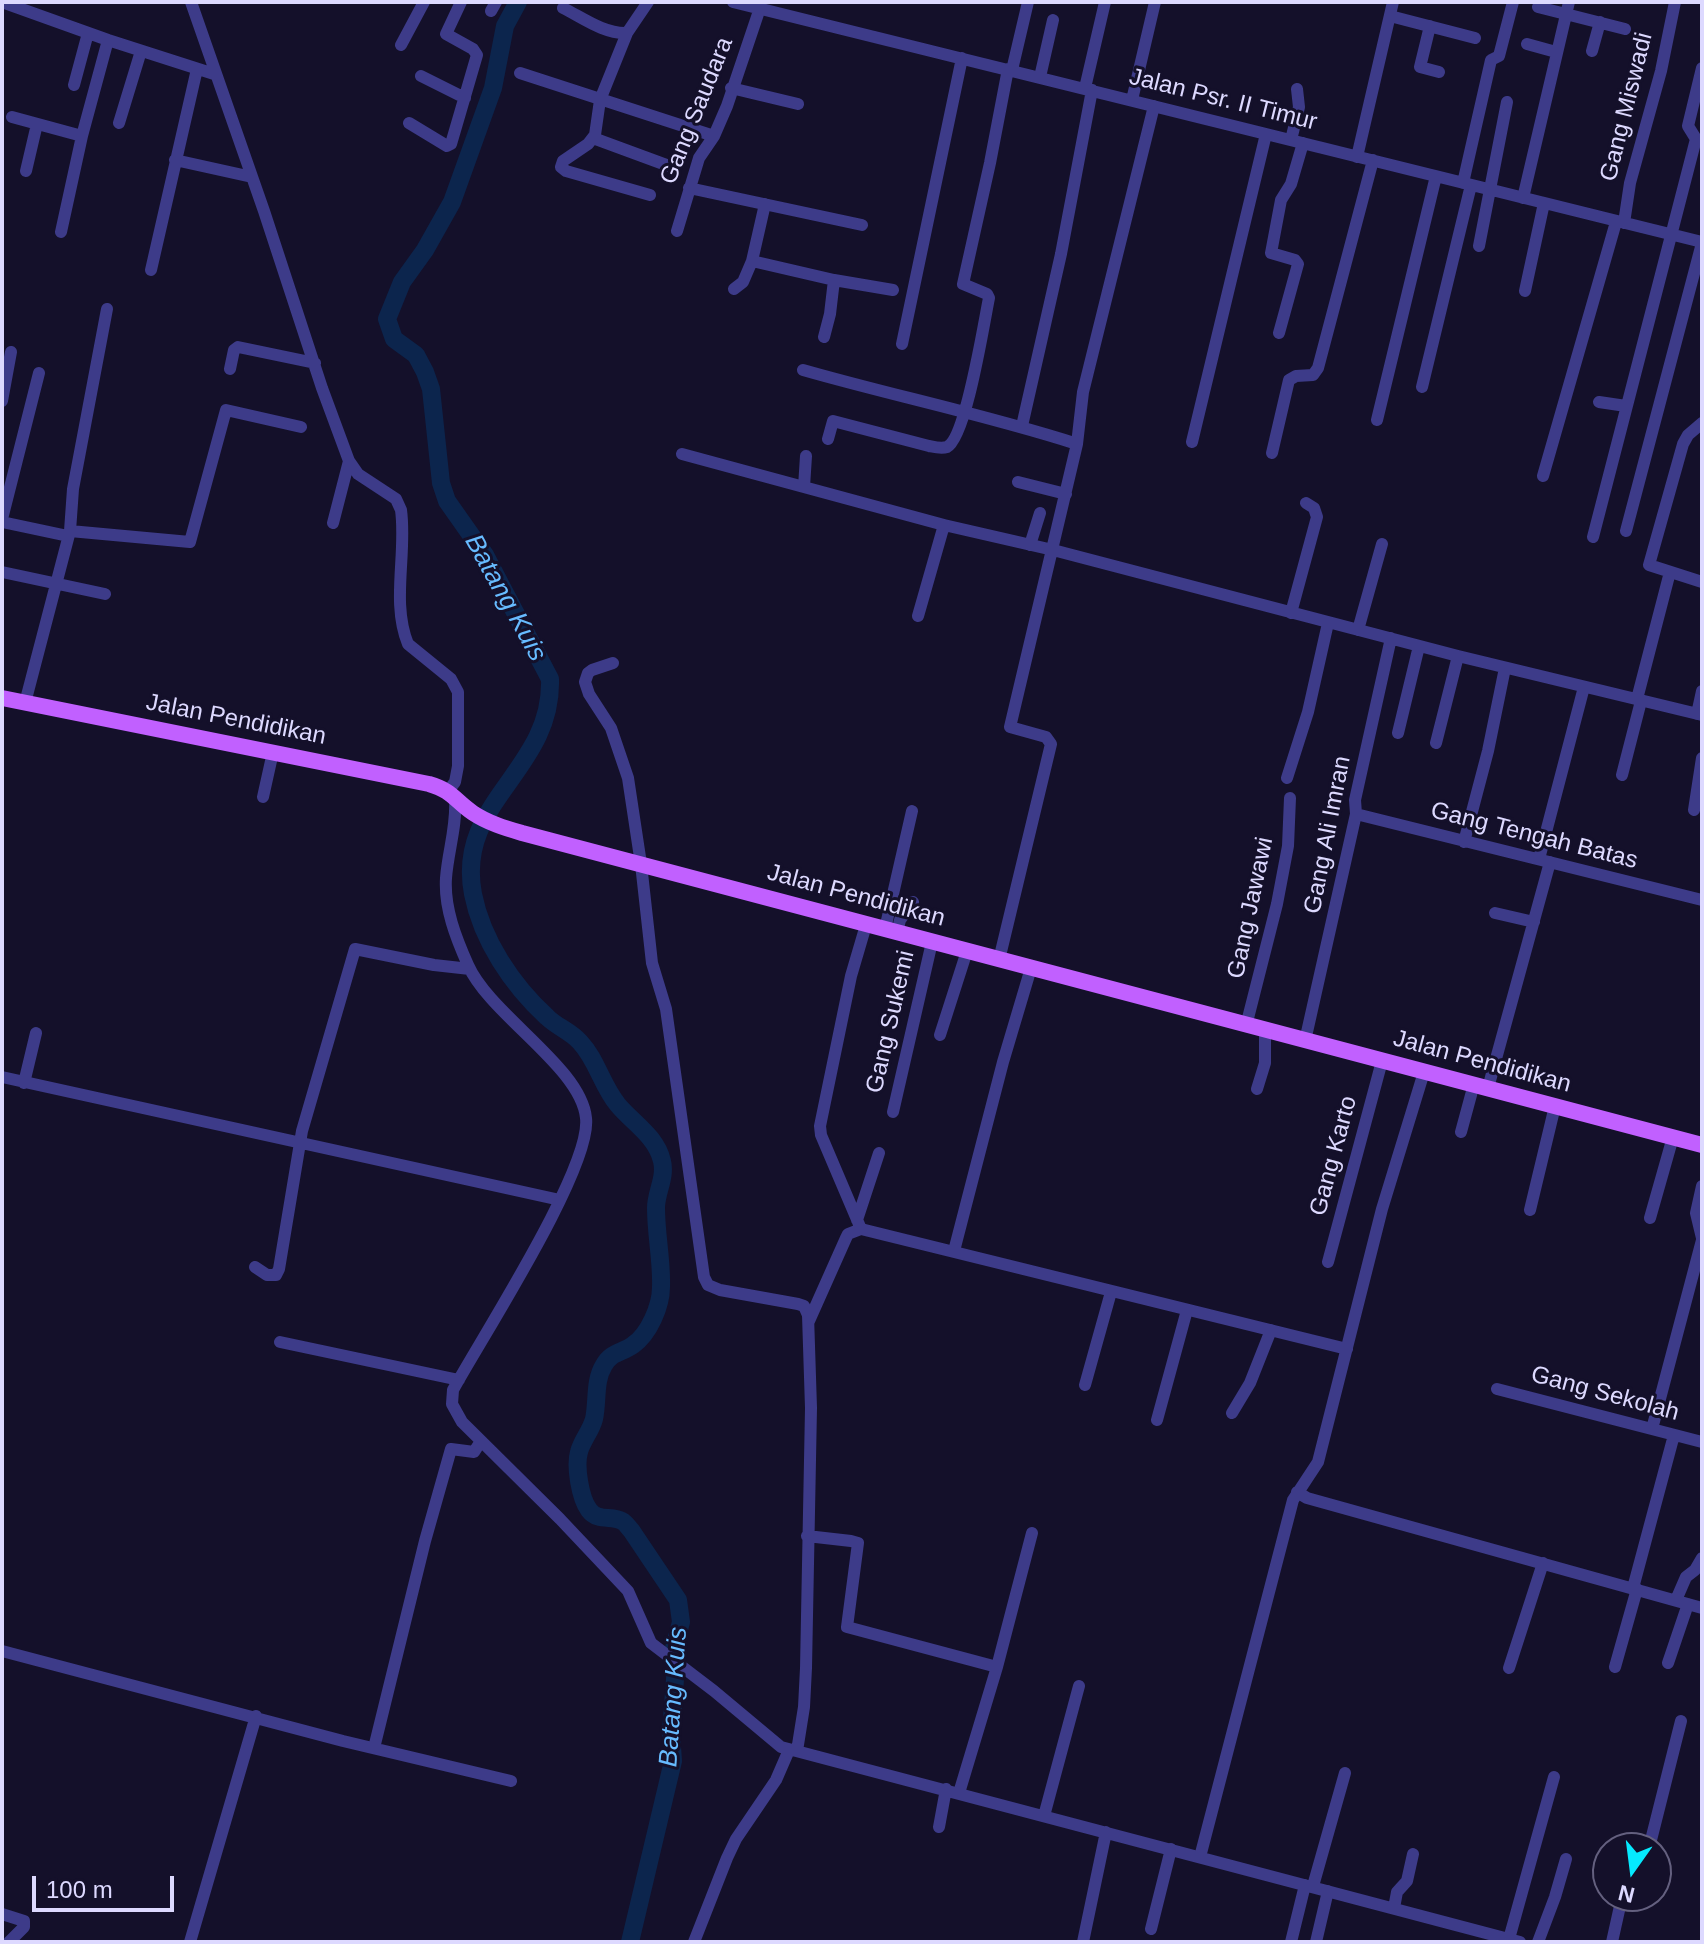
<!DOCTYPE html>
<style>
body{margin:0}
#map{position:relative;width:1704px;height:1944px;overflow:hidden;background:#14102a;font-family:Arial,sans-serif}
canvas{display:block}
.frame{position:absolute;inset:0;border:4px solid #ddd9ff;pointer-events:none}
.north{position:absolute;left:1592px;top:1832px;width:80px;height:80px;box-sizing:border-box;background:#14102a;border:2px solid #64607f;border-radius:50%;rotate:194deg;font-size:22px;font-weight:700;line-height:32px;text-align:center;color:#ddd9ff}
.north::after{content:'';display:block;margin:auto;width:28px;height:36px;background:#05eaff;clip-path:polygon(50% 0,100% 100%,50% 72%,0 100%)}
.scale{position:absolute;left:32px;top:1876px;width:142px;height:36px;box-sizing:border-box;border:4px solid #ddd9ff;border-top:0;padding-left:10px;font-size:24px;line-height:28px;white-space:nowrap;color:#ddd9ff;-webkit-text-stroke:6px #14102a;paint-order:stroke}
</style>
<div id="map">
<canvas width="1704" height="1944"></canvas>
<div class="frame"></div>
<div class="north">N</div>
<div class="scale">100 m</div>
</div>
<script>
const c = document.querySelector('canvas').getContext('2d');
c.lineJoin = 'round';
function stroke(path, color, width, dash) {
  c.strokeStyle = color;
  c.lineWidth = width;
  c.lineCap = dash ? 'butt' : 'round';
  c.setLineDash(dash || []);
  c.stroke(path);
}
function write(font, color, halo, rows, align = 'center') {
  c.font = font + ' Arial,sans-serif';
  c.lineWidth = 6;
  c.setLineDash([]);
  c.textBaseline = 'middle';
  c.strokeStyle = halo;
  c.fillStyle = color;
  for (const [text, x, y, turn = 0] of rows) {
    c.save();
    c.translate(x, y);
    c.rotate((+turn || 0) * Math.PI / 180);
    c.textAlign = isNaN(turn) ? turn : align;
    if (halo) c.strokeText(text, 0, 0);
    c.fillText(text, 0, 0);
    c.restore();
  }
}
stroke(new Path2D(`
 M518,2L505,26L493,88L452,202L425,250L402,282L387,319L394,339L416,355L425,372L431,389L441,483L447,501L485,555L550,679C553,771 455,801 473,894C482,940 512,985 547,1017C557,1027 570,1031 580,1042C597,1060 602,1086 618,1105C633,1123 656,1136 662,1161C666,1178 656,1192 656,1208C656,1235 662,1261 661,1287C661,1306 649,1334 633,1345C622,1353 611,1352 604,1365C594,1381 598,1401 594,1419C591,1431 582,1440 579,1452C575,1466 580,1498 589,1510C598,1522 612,1515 622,1521C626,1523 628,1527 631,1530L678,1600L681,1622L674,1648L676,1666L671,1732L673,1761L630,1942`), '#0c254d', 18);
stroke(new Path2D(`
 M2,2L108,40L214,74
 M191,2L264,211L322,388L349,461L358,474L396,499L401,510C407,553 391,603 408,644L451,679L458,692V766L455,782L448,791
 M733,2L1702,242
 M1538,7L1625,29
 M563,8C583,18 604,34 627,33L648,2
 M491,11L496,2
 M1390,16L1475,38
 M1430,26L1420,67L1439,72
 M627,33L600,100L595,135L588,144L563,161L561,167L566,171L650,195
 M1527,44L1556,52
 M401,45L424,2
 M1592,51L1600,22
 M1012,70L1028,2
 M520,73L714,136
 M421,76L465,98
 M1040,77L1053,20
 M74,85L88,33
 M731,88L798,104
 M1085,88L1105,2
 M1132,100L1155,2
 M12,117L82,136
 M119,123L141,51
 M409,123L447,146L451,144L477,55L473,49L446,34L461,2
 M593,138L669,166H674L679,157
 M1291,140L1299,107L1297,89
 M1357,157L1393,2
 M175,160L252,177
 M26,171L37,124
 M1463,183L1491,60L1499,56L1513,2
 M689,188L862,225
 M1523,198L1569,2
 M765,204L752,261L834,280L830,314L824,337
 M1624,223L1630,183L1661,71L1675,2
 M677,231L699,158L714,136L727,106L760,8
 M61,232L82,136L108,40
 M1479,246L1507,102
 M151,270L197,69
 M834,280L893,290
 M734,289L743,282L752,261
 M1525,291L1544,203
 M1279,333L1298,264L1295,260L1271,253L1281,200L1291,184L1303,143
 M902,344L962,58
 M230,369L234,350L238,347L315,363
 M803,370C894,396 987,415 1077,444
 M1422,387L1471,185
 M2,401L11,352
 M1599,402L1626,406
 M1377,420L1436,176
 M1702,423L1688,435L1683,444L1649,565L1702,582
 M1022,426L1061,254L1092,90
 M828,439L833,421L929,446C934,447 941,449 947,447C966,438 984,322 989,298L987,294L963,284L990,163L1008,69
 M1192,442L1266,134
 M1272,453L1289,380L1296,376L1313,375L1318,368L1373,160
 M682,454L944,525L1053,550L1458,656L1702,715
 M1543,476L1616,222
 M1018,482L1066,494
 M804,487L806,456
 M2,519L39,373
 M2,522L68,536
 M333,523L349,461
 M70,531L190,542L226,410L301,427
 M1626,531L1702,243
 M1593,537L1696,139L1688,126L1702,68
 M1030,545L1040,513
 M2,572L105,594
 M1291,613L1317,517L1314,508L1306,503
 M918,616L944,525
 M1358,630L1382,544
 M613,663L592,670L588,673L585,682L589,694L611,728L628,778L641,864L652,963L666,1009L704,1277L708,1285L720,1290L798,1304L804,1306L808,1315L811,1408L806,1668L804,1707L797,1751
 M1637,699L1670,572
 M25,703L70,531L73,489L107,309
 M1697,714L1702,691
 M1398,733L1419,646
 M1436,743L1458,656
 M1622,775L1641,701
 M1287,778L1308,712L1328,623
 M263,797L273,752
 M455,799C457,826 448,851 446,878C444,908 456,938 468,965C490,1015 581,1067 586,1118C592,1168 482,1337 453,1390L452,1404L462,1422L560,1519L628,1591L651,1643L714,1691L781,1747L1520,1942
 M1694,810L1702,758
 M1356,814L1702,900
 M1464,842L1488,751L1505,668
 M1539,859L1584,687
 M1495,913L1534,922
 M885,929L912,811
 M897,933L900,920L913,902
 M999,960L1051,744L1046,737L1010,727L1077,444L1083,392L1154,106
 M1246,1026L1277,904L1288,846L1290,798
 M940,1035L967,951
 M1305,1041L1356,814L1355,800L1391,638
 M2,1077L560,1200
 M24,1083L36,1033
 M1488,1088L1550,862
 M1257,1089L1265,1063V1031
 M893,1112L932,942
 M1461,1132L1474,1084
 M1702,1186L1696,1213L1702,1238
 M1530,1210L1555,1106
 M1650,1218L1673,1137
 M857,1220L879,1153
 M861,1229L821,1135L820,1126L851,976L866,925
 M954,1251L1003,1062L1031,968
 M1328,1262L1382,1061
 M255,1267L267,1275H276L279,1269L302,1131L355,949L434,965L470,969
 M809,1321L846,1238L848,1234L861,1229L1347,1349
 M280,1342L459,1380
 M1085,1385L1111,1292
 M1497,1389L1702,1442
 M1232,1413L1250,1383L1271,1330
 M1157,1420L1187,1310
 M1652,1429L1702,1240
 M1297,1492L1307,1498L1702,1608
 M807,1536L851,1541L858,1543L847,1627L997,1667
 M1633,1588L1674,1435
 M1676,1600L1686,1577L1695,1570L1702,1558
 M2,1651L343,1741L511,1781
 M1668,1663L1688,1604
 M1615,1667L1637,1589
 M1509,1668L1543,1563
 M374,1748L425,1541L451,1449L474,1452L481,1441
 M959,1793L997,1667L1032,1533
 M1044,1816L1079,1686
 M939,1827L946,1789
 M1649,1848L1681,1721
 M1200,1857L1293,1500L1318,1462L1382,1209L1424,1072
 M1313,1886L1345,1773
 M1394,1908L1397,1892L1407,1881L1413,1854
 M2,1914L24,1921V1927L9,1942
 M1151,1929L1171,1849
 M1509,1939L1554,1777
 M190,1942L256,1716
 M694,1942L727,1858L736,1839L776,1780L789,1750
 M1083,1942L1106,1832
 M1291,1942L1305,1885
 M1316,1942L1328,1891
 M1538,1942L1555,1897L1566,1859
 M1612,1942L1620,1906L1635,1896`), '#3d3b89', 12);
stroke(new Path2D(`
 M2,698L429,784C453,791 454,800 473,813C488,823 505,828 522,833L1702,1145`), '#c160ff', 16);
write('24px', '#ddd9ff', '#14102a', [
 ["Jalan Psr. II Timur",1223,100,14],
 ["Gang Miswadi",1627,107,-76],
 ["Gang Saudara",697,111,-68],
 ["Jalan Pendidikan",236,720,11],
 ["Gang Ali Imran",1328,835,-79],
 ["Gang Tengah Batas",1534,836,14],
 ["Jalan Pendidikan",856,896,15],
 ["Gang Jawawi",1251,908,-78],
 ["Gang Sukemi",891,1022,-77],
 ["Jalan Pendidikan",1482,1062,15],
 ["Gang Karto",1334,1156,-75],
 ["Gang Sekolah",1605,1394,15]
]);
write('italic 26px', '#67bbff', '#14102a', [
 ["Batang Kuis",505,598,61],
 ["Batang Kuis",674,1697,-86]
]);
</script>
